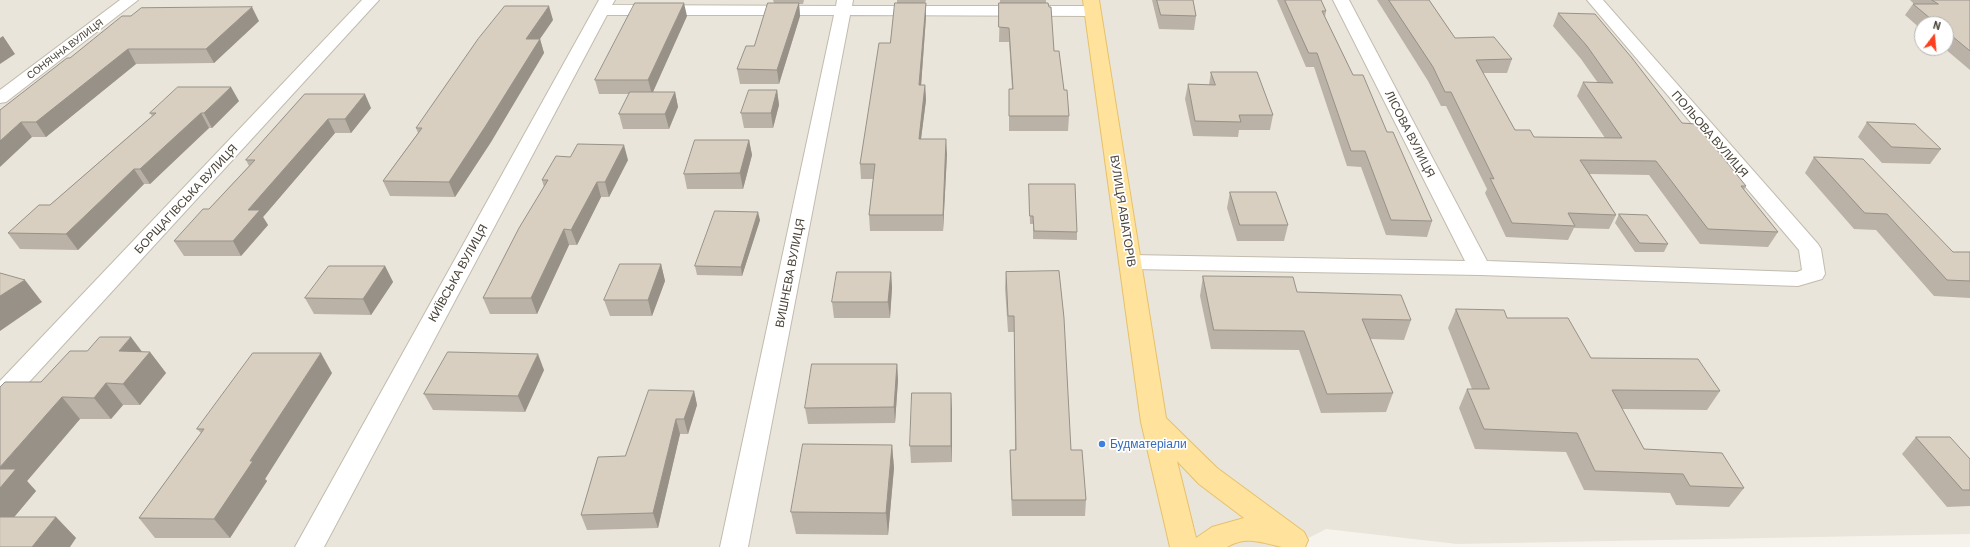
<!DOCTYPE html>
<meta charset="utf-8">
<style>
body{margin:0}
#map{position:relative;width:1970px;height:547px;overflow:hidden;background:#f6f3ec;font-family:Barlow,sans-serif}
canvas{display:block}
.north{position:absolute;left:1914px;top:16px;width:40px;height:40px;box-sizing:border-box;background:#fff;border:1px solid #b7b4b0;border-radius:50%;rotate:16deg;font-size:11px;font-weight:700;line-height:16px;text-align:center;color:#4b4439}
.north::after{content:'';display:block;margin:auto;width:14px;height:18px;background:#fc3f1d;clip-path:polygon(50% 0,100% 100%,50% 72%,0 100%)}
</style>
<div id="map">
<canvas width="1970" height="547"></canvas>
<div class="north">N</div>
</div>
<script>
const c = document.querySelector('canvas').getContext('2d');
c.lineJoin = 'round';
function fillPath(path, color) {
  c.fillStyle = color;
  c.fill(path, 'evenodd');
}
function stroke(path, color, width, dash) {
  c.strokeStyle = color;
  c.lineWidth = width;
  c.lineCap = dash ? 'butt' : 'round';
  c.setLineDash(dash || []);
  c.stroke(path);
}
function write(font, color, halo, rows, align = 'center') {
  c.font = font + ' Barlow,sans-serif';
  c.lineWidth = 3.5;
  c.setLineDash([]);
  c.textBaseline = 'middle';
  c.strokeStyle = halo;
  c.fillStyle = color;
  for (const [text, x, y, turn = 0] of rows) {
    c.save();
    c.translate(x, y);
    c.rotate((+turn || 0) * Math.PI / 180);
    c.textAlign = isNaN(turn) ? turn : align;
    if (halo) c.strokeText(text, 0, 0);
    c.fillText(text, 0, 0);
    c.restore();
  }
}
fillPath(new Path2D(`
 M0,0H1970V534L1457,544L1326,529L1291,547H0ZM1922,24H1946V48H1922Z`), '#eae5da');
const minor = new Path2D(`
 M120,0H138L6,102L0,103V90Z
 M362,0H379L9,404L0,406V381Z
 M599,0H615L612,5L836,6L837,0H853L852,6H1092L1098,8L1100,11L1098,14L1092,16L850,15L748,547H720L834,15H607L324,547H295Z
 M1333,0H1349L1487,261L1797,272L1802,270L1799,250L1587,0H1603L1818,244L1821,249L1825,274L1822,279L1798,286L1480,275L1131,269L1123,267L1120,262L1123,257L1131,255L1465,261Z`);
const major = new Path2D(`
 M1083,0H1099L1166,418L1217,468L1304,532L1308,540L1305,547C1298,547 1289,547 1282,547C1262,543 1247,535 1227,547H1170L1141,422ZM1177,461L1199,484L1244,518L1212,527L1196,538Z`);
stroke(minor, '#c2bbae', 2);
stroke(major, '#e6c16a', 2);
fillPath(minor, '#fff');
fillPath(major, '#ffe39c');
fillPath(new Path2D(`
 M773,0H804L803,4H799L800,16L779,84H740L737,69L754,46L774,3Z
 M897,0H926L925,3H926V17L921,85H925L926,100L921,139L947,154L943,231H870L869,215L873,179H861L860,164L890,43L897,3Z
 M1000,0H1046V3L1054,51L1064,90L1069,116L1068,131H1009V89H1012L1009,42H999Z
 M1152,0H1193L1196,16L1194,30L1159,29Z
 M1277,0H1321L1326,11L1325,17L1353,75L1387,132L1432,221L1427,237L1386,235L1361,167L1347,166L1314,67H1306Z
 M1377,0H1429L1455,38L1512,59L1507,73H1483L1515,130L1534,137L1605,138L1577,96L1583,82L1598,83L1581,59L1553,26L1558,13L1682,123L1746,186L1744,190L1778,232L1768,247L1700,244L1649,175L1590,174L1616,215L1609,229L1574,228L1568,240L1506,237L1485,193L1487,189L1446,106H1441L1428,81Z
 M1910,0H1970V70L1944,48H1946V24H1922V30L1905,15L1913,4H1914Z
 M687,16L653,92H675L678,107L669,129H623L619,114L629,94H599L595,80Z
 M553,20L540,39L544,53L491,142L455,197L390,196L383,181L418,133L416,128Z
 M259,21L214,63L136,64L46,137H32L0,110L70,58Z
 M1211,72L1273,115L1270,130H1239L1238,137L1193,136L1185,99L1188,84L1209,85Z
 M777,90L779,105L773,128H744L741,113Z
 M305,94L371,108L351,133H335L263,217L268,225L241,256H184L174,241L209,209L249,166L246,160Z
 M239,101L212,128H209L150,184H144L78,250L20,249L8,233L50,205L152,116L150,113Z
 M1867,122L1941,149L1930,164L1882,163L1858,137Z
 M749,140L752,155L743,189H687L684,174Z
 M1814,157L1953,252H1970V298L1934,296L1876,230L1854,229L1805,173Z
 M628,160L609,197H601L577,245H569L537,314H490L483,298L544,187L542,180Z
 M1029,184L1077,232V240L1033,239V224H1030Z
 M1230,192L1288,225L1284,241H1237L1227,208Z
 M1619,214L1668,244L1664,252H1635L1615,223Z
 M760,220L742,276L697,275L695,266Z
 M661,264L665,281L652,316H610L604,300Z
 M385,266L393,282L371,315L314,314L305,298Z
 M891,272L892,288L890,318H834L832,302Z
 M1006,272L1071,450L1086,500L1085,516H1012L1010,466V450H1015L1014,332H1008L1005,288Z
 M1203,276L1297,292L1411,320L1404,340L1370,339L1393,393L1386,412L1321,413L1299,350L1211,349L1200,296Z
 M1456,309L1507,318L1591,358L1720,391L1707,410L1622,409L1644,449L1744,488L1729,507L1676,505L1670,493L1584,490L1566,452L1475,449L1459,408L1467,389H1472L1448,328Z
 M150,352L166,373L140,405H123L111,419H80L27,481L36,491L14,517H56L76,538L0,547L41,382Z
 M897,364L898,380L895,423L808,424L805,408Z
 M544,370L525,412L433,410L424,394Z
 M332,373L265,479L267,481L230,538H155L139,518L201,433L197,429Z
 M694,391L697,405L688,434H680L658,528L587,530L581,515L625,456Z
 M952,409V462L911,463L910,446Z
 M1916,437L1970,459V506L1947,507L1902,454Z
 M892,445L894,468L888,535L796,534L791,512Z`), '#bab2a6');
fillPath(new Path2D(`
 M684,3L687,16L652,94L648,80Z
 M799,3L800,16L779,84L777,70Z
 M926,3V17L920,100L919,85Z
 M549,6L553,20L530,53L526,39Z
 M252,7L259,21L214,63L206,49Z
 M3,36L15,54L0,64V38Z
 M540,39L544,53L491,142L455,197L449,182Z
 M128,49L136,64L46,137L36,122Z
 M925,85L926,100L919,154V139Z
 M231,87L239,101L212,128L204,113Z
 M777,90L779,105L773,128L771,113Z
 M675,92L678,107L669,129L665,114Z
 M365,94L371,108L351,133L345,119Z
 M201,113L209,128L150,184L140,169Z
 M328,119L335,133L263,217L268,225L241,256L233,241L248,210Z
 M21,122L32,137L0,167V141Z
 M946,139L947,154L943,231V215Z
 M749,140L752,155L743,189L740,173Z
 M624,145L628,160L609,197L605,182Z
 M134,169L144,184L78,250L66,234Z
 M597,182L601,197L577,245L571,230Z
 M758,212L760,220L742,276L741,267Z
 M564,229L569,245L537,314L531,298Z
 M661,264L665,281L652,316L648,300Z
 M385,266L393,282L371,315L363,299Z
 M891,272L892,288L890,318L888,302Z
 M25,280L42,302L0,331V296Z
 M131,337L146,357L150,352L166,373L140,405L123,384L119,351Z
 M321,353L332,373L265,479L267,481L230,538L214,519L250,461Z
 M538,354L544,370L525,412L518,396Z
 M897,364L898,380L895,423L894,407Z
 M106,383L123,405L111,419L94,398Z
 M694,391L697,405L688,434L684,419Z
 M951,393L952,409V462L951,446Z
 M62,397L80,419L27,481L36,491L0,534V467Z
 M676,419L680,434L658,528L653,513Z
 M892,445L894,468L888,535L886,513Z
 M56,517L76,538L70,547H32Z`), '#979187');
const building = new Path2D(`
 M1157,0H1193L1196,16L1161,15Z
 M1285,0H1321L1326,11H1322L1353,75H1363L1387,132H1393L1432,221L1391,220L1365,151H1351L1317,53H1309Z
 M1389,0H1429L1455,38L1494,37L1512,59L1476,60L1515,130H1530L1534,137L1622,138L1583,82L1613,83L1587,46L1558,13L1595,14L1632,58L1682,123L1696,124L1746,186H1741L1778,232L1708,229L1656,161L1580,160L1616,215L1568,213L1575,226L1512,223L1490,178L1494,179L1451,92H1445L1433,67Z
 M1932,0H1970V51L1946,31V24H1937L1913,4H1938Z
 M635,3H684L648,80H595Z
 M768,3H799L777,70L737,69L746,46H754Z
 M895,3H926L919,85H925L919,139H946L943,215H869L875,164H860L879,43H890Z
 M999,3H1048L1049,7H1051L1054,51H1059L1064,90H1067L1069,116H1009V89H1013L1009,28L999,27Z
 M505,6H549L526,39H540L485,127L449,182L383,181L422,128H416L478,39Z
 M252,7L206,49H128L36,122H21L0,141V110L67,58H70L122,16H131L141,8Z
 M1211,72H1257L1273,115H1239L1241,122L1195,121L1188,84L1215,85Z
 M178,87H231L204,113H201L140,169H134L66,234L8,233L39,205H50L156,113H150Z
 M749,90H777L771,113H741Z
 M630,92H675L665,114H619Z
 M305,94H365L345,119H328L248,210H260L233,241H174L203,209H209L255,160H246Z
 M1867,122L1915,124L1941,149L1892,147Z
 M695,140H749L740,173L684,174Z
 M578,144L624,145L605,182H597L571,230L564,229L531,298H483L519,228L548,180H542L556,156L570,157Z
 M1814,157L1863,159L1953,252H1970V281L1947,280L1887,214L1865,213Z
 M1029,184H1075L1077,232L1034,231L1033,216H1030Z
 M1230,192H1276L1288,225H1240Z
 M715,211L758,212L741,267L695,266Z
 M1619,214L1647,215L1668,244L1640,243Z
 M620,264H661L648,300H604Z
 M329,266H385L363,299L305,298Z
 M1059,271L1064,318L1071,450H1082L1086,500H1012L1010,450H1016L1014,316H1008L1006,272Z
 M837,272H891L888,302H832Z
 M0,273L25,280L0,296Z
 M1203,276L1293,277L1297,292L1401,295L1411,320L1362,319L1393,393L1327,394L1304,331L1214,330Z
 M1456,309L1504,310L1507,318H1568L1591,358L1698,359L1720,391L1612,390L1644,449L1722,453L1744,488L1690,486L1683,474L1595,471L1577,433L1484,429L1467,389H1489Z
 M100,337H131L119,351L150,352L123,384L106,383L94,398L62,397L0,467V387L5,382H41L70,351H87Z
 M448,352L538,354L518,396L424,394Z
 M253,353H321L250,461H253L214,519L139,518L204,429H197Z
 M812,364H897L894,407L805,408Z
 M649,390L694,391L684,419H676L653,513L581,515L598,457L625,456Z
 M912,393H951V446H910Z
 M1916,437H1950L1970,459V490H1963Z
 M803,444L892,445L886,513L791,512Z
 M0,469H16L0,488Z
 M0,517H56L32,547H0Z`);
fillPath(building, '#d8cfc1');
stroke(building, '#979187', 1);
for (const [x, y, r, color] of [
 [1102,444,4,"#3f7fe0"]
]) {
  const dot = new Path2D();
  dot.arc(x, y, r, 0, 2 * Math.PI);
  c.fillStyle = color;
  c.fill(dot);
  stroke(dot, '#fff', 1.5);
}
write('10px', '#4b4439', '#fff', [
 ["СОНЯЧНА ВУЛИЦЯ",65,49,-37]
]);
write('12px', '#4b4439', '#fff', [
 ["ЛІСОВА ВУЛИЦЯ",1410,134,63],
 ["ПОЛЬОВА ВУЛИЦЯ",1710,134,49],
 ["БОРЩАГІВСЬКА ВУЛИЦЯ",186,199,-47],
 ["ВУЛИЦЯ АВІАТОРІВ",1123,211,81],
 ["КИЇВСЬКА ВУЛИЦЯ",458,273,-61],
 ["ВИШНЕВА ВУЛИЦЯ",790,273,-79]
]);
write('12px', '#366cbe', '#fff', [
 ["Будматеріали",1110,444]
], 'left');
</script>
